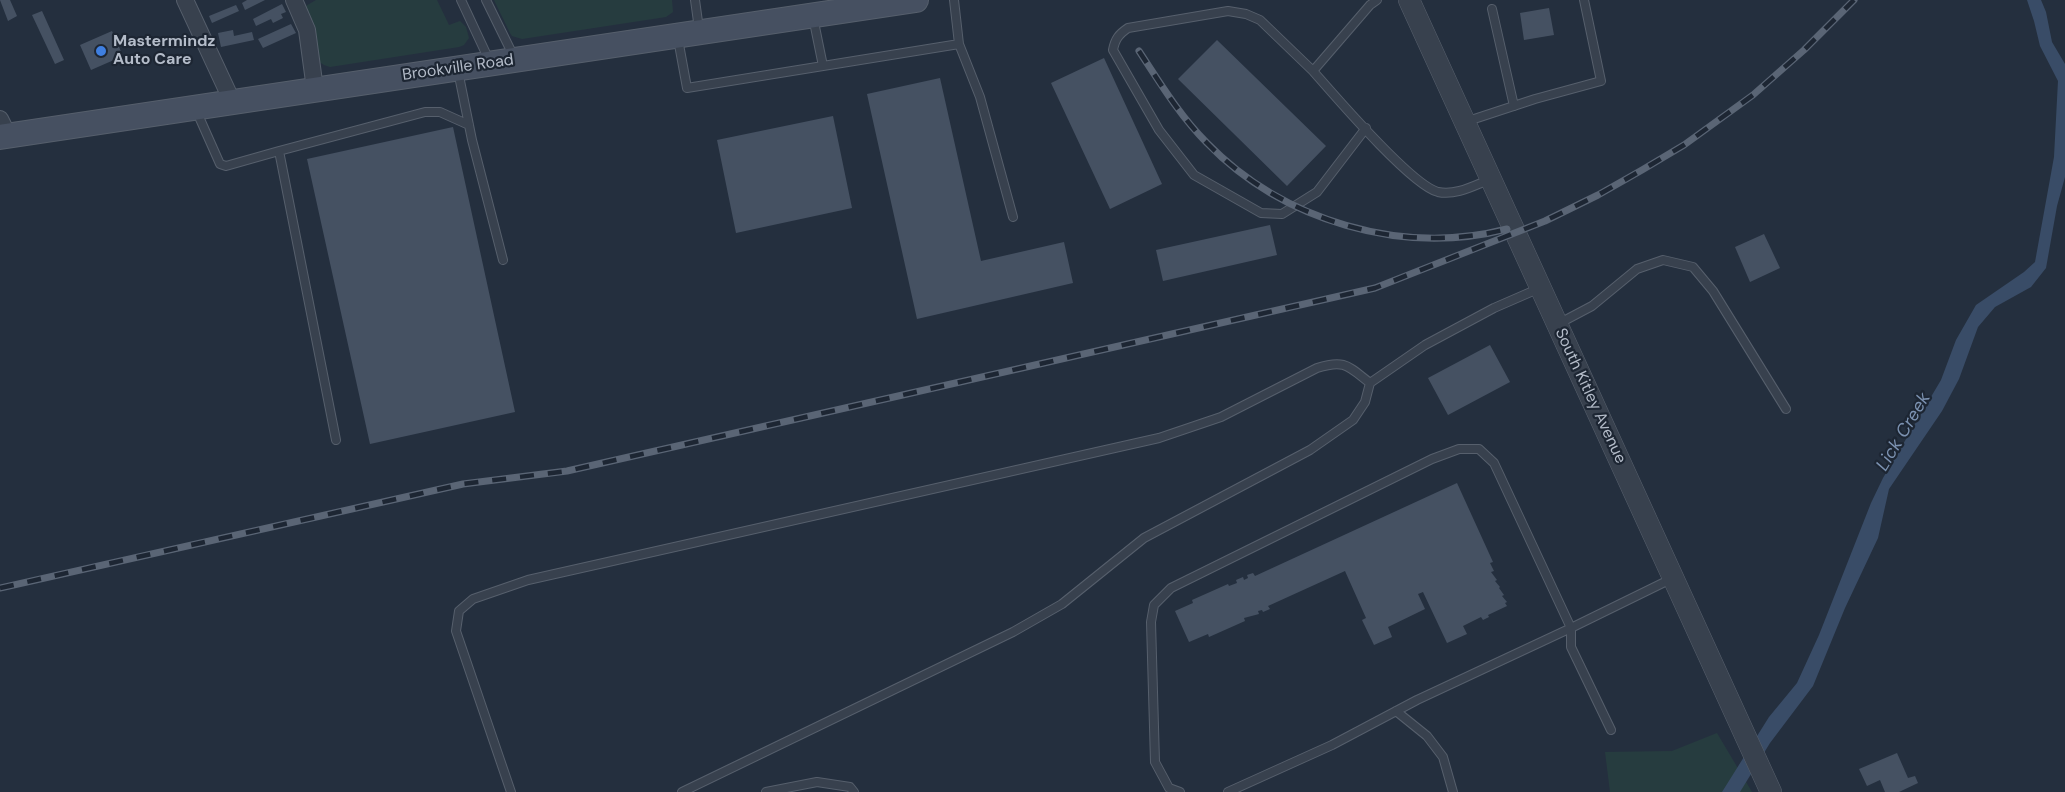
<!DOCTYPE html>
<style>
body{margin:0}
canvas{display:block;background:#242f3e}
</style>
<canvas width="2065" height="792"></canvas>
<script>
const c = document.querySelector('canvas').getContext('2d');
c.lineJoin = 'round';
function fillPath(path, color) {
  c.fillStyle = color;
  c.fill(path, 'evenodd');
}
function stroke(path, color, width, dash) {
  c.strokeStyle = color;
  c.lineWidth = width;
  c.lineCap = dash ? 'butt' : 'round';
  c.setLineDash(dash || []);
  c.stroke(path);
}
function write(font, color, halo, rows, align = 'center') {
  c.font = font + ' "DM Sans",sans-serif';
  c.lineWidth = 4.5;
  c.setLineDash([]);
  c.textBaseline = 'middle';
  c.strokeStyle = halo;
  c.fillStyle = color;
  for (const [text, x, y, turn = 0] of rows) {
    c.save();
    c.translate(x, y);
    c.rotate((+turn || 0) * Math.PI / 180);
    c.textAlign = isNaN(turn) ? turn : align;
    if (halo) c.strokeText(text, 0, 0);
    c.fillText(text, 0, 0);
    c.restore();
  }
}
fillPath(new Path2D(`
 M316,0H437L449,25L460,21L466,27L469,38L464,45L459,47L330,67L324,65L318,61L304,7Z
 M494,0H672L673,12L666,17L522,39L512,36L510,33Z
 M1717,733L1752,792H1610L1605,752L1672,751Z`), '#263c3f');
fillPath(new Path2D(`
 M2027,0H2041L2046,12L2052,42L2065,64V177L2057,206L2046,268L2031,287L1995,307L1978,327L1959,379L1942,411L1889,489L1878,538L1845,608L1813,686L1770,743L1740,792H1722L1769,717L1797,683L1819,635L1871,503L1883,478L1941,380L1956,340L1976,305L2024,272L2035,262L2054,157L2058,81L2040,46L2034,21Z`), '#394c67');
fillPath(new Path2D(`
 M0,0H10L17,16L8,21Z
 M247,0H265L245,10L242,3Z
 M282,4L286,12L281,14L283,18L273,23L271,19L256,26L253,19Z
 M236,5L239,11L212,23L209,16Z
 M1549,8L1554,35L1524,40L1520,13Z
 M42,11L64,60L55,64L32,15Z
 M291,24L296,33L263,48L258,39Z
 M233,30L234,36L252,32L254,40L221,47L218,33Z
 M112,31L123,56L91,70L80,45Z
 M1217,40L1326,146L1287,186L1178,79Z
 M1104,58L1162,184L1110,209L1051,83Z
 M940,78L981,261L1064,242L1073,283L917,319L867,94Z
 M833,116L852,208L736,233L717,140Z
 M453,127L515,412L370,444L307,159Z
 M1270,225L1277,255L1163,281L1156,250Z
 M1764,234L1780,268L1750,282L1735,247Z
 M1490,345L1510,382L1448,415L1428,378Z
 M1457,483L1493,562L1490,563L1494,571L1491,572L1497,580L1495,581L1500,587L1499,588L1504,595L1502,596L1507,602L1505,603L1507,606L1488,615L1489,617L1483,620L1481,617L1463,626L1467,634L1447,643L1423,592L1418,594L1425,609L1388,627L1392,637L1374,645L1362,620L1366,618L1345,571L1268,606L1270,609L1263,612L1262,610L1258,611L1259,614L1244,618L1245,621L1209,637L1208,634L1189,642L1175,611L1193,603L1192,600L1228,584L1229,586L1237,583L1236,580L1243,577L1244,580L1248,578L1247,575L1253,573L1255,576Z
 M1897,753L1908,778L1915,776L1918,783L1899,792H1885L1880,780L1867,786L1859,769Z`), '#455162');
const service = new Path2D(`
 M461,0L490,62
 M486,0L514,57
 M695,0L699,29
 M1492,9L1514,106
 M813,17L823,66
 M678,39L687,88L959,44L954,0
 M959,44L980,97L1013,217
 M458,71L472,140L503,260
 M1313,71C1335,96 1411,185 1438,192C1456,196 1475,185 1491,179
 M196,110L220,164L226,166L279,151
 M1465,122L1535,99L1601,81L1584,0
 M1366,128L1317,192L1282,214L1261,213L1194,175L1159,130L1113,50C1115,39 1119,34 1128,28L1228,11L1246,14L1260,20L1313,71L1370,5L1377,0
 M1558,324L1592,306L1637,269L1663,260L1693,267L1713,291L1786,409
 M336,440L279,151L425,112H440L469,125
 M1396,711L1427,736L1443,757L1453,792
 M511,792L456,631L459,611L473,599L528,580L1159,438L1221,417L1317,368C1345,359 1348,366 1370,383
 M682,792L1013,632L1062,604L1144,538L1310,450L1353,420L1365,402L1370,383L1425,345L1494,308L1540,288
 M766,792L817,782L850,787L854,792
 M1180,792L1169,788L1155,762L1151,622L1154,605L1171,588L1432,459L1459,449H1479L1494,463L1571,628L1673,578
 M1228,792L1332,745L1417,700L1571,628V647L1611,730`);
const minor = new Path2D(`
 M185,0L232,101
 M294,0L307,30L315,89
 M0,119L8,135`);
const tertiary = new Path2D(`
 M1409,0L1771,792`);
const secondary = new Path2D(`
 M0,137L916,0`);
stroke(service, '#565f6c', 10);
stroke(minor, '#565f6c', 18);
stroke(tertiary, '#565f6c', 22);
stroke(secondary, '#565f6c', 26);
stroke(service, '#38414e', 8);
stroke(minor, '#38414e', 16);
stroke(tertiary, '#38414e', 21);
stroke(secondary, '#465061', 24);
const rail = new Path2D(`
 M1139,51C1160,83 1180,116 1207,143C1283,221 1402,256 1507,229
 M0,588L463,484L567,471L1375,288L1545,221L1598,195L1642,170L1684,145L1753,95L1804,50L1854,0`);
stroke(rail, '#5a6575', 7);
stroke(rail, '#1d2633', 4.5, [14]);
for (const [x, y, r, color] of [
 [101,51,6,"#3f7fe0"]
]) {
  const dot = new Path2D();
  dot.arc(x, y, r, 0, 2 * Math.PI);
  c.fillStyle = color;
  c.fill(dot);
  stroke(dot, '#1d2633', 2);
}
write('bold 16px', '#b4bcc9', '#1d2633', [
 ["Mastermindz",113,42],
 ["Auto Care",113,60]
], 'left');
write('16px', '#b4bcc9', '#1d2633', [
 ["Brookville Road",458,68,-8],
 ["South Kitley Avenue",1590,396,65]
]);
write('italic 18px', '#7c92b1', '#1d2633', [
 ["Lick Creek",1904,432,-59]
]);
</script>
